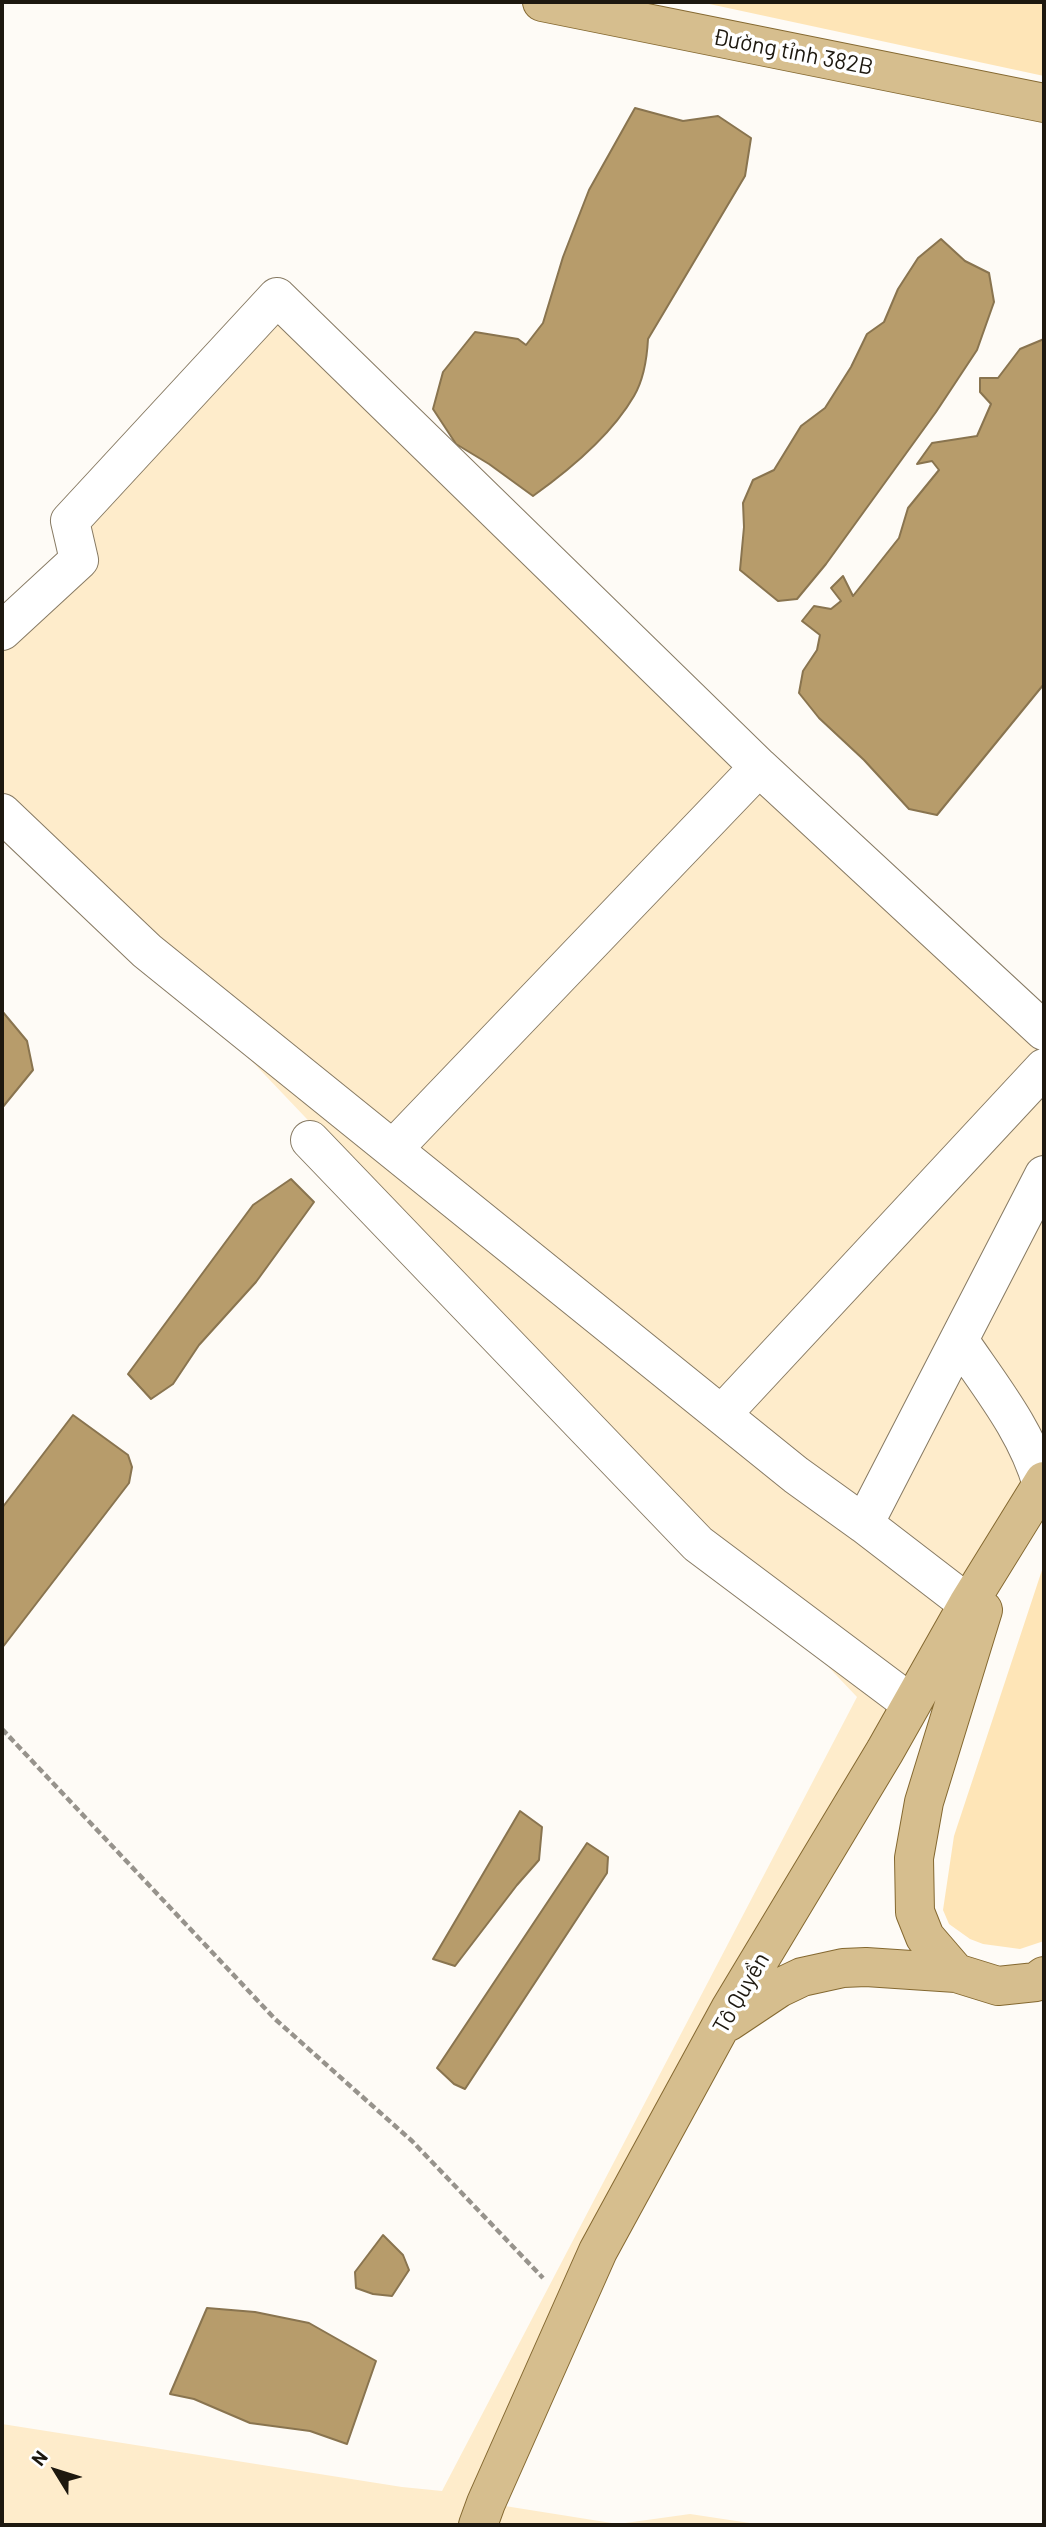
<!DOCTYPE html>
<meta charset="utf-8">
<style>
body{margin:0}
#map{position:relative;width:1046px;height:2527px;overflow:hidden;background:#fefbf6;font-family:Barlow,sans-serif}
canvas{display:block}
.frame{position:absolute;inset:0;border:4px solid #1d180f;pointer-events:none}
.north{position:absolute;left:21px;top:2436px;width:70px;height:70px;-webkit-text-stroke:5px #fff;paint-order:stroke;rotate:308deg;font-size:19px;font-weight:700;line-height:28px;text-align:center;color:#1d180f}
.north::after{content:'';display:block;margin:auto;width:24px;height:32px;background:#1d180f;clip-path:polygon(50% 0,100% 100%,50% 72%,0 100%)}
</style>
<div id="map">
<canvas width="1046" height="2527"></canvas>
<div class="frame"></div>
<div class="north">N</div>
</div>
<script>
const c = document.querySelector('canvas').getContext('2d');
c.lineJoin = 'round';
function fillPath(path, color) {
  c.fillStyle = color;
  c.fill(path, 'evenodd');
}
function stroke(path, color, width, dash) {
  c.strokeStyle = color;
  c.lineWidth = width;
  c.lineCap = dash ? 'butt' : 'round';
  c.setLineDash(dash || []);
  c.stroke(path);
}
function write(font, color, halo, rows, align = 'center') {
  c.font = font + ' Barlow,sans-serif';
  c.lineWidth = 7;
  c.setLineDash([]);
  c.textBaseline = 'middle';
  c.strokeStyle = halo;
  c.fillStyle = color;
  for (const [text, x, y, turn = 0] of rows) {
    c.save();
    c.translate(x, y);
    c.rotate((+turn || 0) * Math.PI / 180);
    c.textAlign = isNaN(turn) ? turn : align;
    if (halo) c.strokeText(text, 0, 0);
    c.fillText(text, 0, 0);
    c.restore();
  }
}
fillPath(new Path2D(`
 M277,297L1044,1031V1481L730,2009L486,2503L618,2524L690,2514L763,2525H2V2424L402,2487L442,2491L857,1697L147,951L2,813V631L79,560L70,521Z`), '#feeccb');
fillPath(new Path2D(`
 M700,2H1044V76Z
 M1044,1564V1941L1020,1949L983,1944L970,1939L949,1924L943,1910L954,1836Z`), '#fee5b7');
const water = new Path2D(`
 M635,108L683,121L718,116L751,138L745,176L648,339C647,358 644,379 634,396C612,434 568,471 533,496L489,464L456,444L433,409L443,372L475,332L518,339L526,345L543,323L563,257L589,190Z
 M941,239L965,261L989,273L994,302L977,350L936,412L826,564L797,599L778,601L740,570L744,527L743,503L753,480L774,470L801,426L825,408L851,367L867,334L884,322L898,289L918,258Z
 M1044,339V684L937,815L909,809L864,760L819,718L799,693L803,671L817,650L820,635L802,621L814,606L831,609L841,601L831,588L843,576L853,596L899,538L908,508L939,470L932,461L917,464L932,443L977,436L991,404L980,392V378H998L1020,349Z
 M2,1011L27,1041L33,1070L2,1108Z
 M291,1179L314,1202L256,1282L199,1345L173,1384L151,1399L128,1374L253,1205Z
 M73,1415L128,1455L132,1467L129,1483L2,1648V1508Z
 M520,1811L542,1827L539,1860L517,1885L455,1966L433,1959Z
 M587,1843L608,1857L607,1873L465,2089L454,2084L437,2068Z
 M383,2235L403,2255L409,2270L392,2296L373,2294L356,2288L355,2272Z
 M207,2308L255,2312L309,2323L376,2361L347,2444L310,2431L250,2423L194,2399L170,2394Z`);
fillPath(water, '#b79c6b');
stroke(water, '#89744f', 2);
const minor = new Path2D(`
 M2,631L79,560L70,521L277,297L759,767
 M2,813L147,951L796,1475L864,1524L968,1604
 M310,1140L698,1544L910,1703
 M393,1149L759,767L1044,1031
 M959,1340C990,1386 1027,1431 1042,1485
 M723,1413L1044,1068
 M864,1524L1044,1175`);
const major = new Path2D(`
 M542,2L1044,103
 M956,1973L925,1937L915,1912L914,1858L924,1802L983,1610
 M728,2022L779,1988L802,1977L843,1968L866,1967L956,1973L998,1986L1036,1982L1044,1976
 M478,2525L486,2503L598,2251L730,2009L885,1751L968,1604L1044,1481`);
stroke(minor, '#877a63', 40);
stroke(major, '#846830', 40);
stroke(new Path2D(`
 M2,1729L275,2019L412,2141L543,2278`), '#97938c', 4.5, [7, 3.5]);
stroke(minor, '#fff', 38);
stroke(major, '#d6be8e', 38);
write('23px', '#1d180f', '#fff', [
 ["Đường tỉnh 382B",793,52,11],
 ["Tô Quyền",741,1993,-60]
]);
</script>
